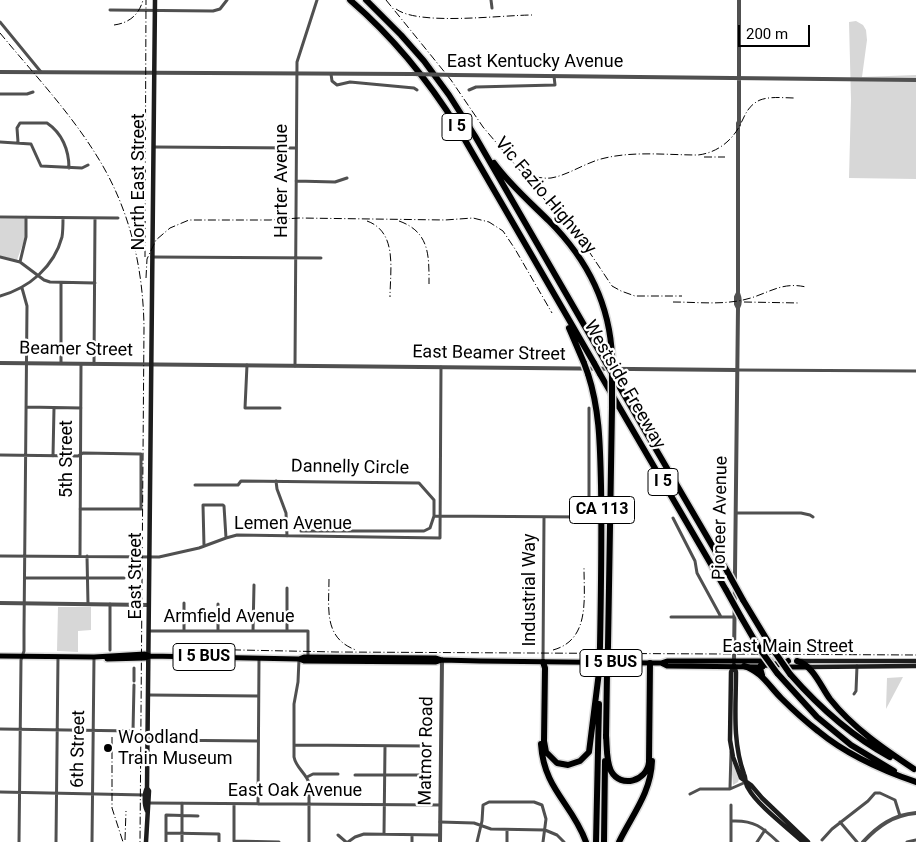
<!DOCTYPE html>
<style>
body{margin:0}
#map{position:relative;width:916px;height:842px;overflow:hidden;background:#fff;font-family:Roboto,sans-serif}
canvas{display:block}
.scale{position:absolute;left:738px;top:25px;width:72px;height:22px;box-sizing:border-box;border:2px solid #000;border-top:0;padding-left:6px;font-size:15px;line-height:18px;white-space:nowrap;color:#000;-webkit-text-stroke:4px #fff;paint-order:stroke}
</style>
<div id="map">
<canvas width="916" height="842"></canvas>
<div class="scale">200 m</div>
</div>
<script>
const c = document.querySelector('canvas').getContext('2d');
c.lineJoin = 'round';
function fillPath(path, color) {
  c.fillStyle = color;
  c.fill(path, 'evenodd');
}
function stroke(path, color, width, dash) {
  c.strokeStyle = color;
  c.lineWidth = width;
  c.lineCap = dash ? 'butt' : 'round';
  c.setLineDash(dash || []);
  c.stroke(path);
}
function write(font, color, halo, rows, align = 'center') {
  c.font = font + ' Roboto,sans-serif';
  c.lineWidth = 4.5;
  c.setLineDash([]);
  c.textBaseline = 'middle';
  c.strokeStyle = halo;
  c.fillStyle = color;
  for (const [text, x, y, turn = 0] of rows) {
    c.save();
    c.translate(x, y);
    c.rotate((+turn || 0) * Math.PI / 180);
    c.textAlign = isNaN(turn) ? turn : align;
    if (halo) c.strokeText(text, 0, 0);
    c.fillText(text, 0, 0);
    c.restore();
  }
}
fillPath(new Path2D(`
 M856,21L863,25L866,30L867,40L862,77L916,75V179L849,178L851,100L849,22Z
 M0,219H25V238L17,260L0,256Z
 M58,607H91V630L78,631V652L57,651Z
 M903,677L886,709L887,678Z
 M731,763H733L739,779L738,782L733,785Z`), '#d7d7d7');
const primary = new Path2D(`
 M0,656L94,657L145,654L150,656L299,659L304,657L436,658L442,660L480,661L650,663H661L667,666L763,667
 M107,659L145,658L150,656
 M299,659L304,661L436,662L442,660
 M661,663L667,661H771
 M784,667H808`);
const motorway = new Path2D(`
 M350,0C393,37 428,80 458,128L594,363
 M366,0L401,35L424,61L449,95L475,136L606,363
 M494,163C510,185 530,202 549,221C586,258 610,304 612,357
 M569,328L584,363
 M588,374C600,411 600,447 601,485C602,539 601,592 600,646
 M600,374L726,590
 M612,374L727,571
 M743,600L772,648
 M741,617L759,648
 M608,646L612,408
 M797,661C813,665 821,687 830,699C853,728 884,749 914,769
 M543,662L545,668L544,741L546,752L557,763L568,765L580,761L589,752L599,672
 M744,666C761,671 769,686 781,698C793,710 805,721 818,731C847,755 881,770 916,782
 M777,673L817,717L851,745L894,771
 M790,674C819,707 851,736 890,757
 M762,675L760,668L761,665L783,664L788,661
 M606,735C607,746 606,761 611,771C621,789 647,781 649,762L650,663
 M606,738L607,673
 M541,744C544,790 572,803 586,842
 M596,842L599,704
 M604,842L605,761
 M619,842C632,815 651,793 652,761`);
stroke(primary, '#dbdbdb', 8);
stroke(motorway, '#dbdbdb', 9);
stroke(new Path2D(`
 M491,0L492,8
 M110,10L213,11L220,9L227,0
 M0,22L41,72
 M331,74L332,81L337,85L350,82L414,88L417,90
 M469,90L476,87L555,85L554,76
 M0,94H27L33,92
 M0,142L31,144L41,166L82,168L88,165
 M18,142L17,128L20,123H47C62,133 69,150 69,168
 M154,147L296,148
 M296,181L335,182L347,178
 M0,217L118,218
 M0,257L20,262L44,280L50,282L95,283
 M152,257L321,258
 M20,262L26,237V217
 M0,296C29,288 54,267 62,237C63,231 63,224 63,218
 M61,363V283
 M94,364L95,218
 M247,365L245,408H280
 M295,366L297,62L317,0
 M737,370L916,371
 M26,407L81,408
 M0,455L78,456L83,453L141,454V509H80
 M53,456L54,408
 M276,481L277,489L286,513L287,536
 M195,485H238L241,481L419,483L434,500V516L430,528L424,531H301
 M736,513H801L810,515L813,517
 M434,516L587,517L589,511V408
 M673,518L695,561L697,573L721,617
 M204,546L203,505H223L224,506L226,538
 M80,555L81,364
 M0,556L159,557L199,548L226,538L237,535L440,538L441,367
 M87,556L88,604
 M25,578H124
 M671,617H733
 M149,631H308V657
 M184,631V603
 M218,631V604
 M253,631L254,585
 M287,631V588
 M110,650V604
 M299,659L298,682L294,704V757C296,768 306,773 309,783V842
 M543,662L544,517
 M134,681V668
 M854,694L856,691L857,666
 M149,695L258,696
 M0,729L133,731L134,685
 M148,740L258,741
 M294,745L427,746
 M355,775H427
 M307,777L313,774H338
 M730,788L731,752
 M0,792L145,795
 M690,794L700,789H730L746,782
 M149,803L440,805
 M182,803V842
 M258,804L259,659
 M731,805V842
 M732,821C754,820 762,827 778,842
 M440,822L474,823L491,829L545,830L557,835L564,842
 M840,822L857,842
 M507,830V842
 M166,833L219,834V842
 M384,834L385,746
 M338,835L346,842
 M822,840L832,829L868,801L875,793H880L895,800L900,816
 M234,841L279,842
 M234,841V804
 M19,842L21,660L24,651V630L27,306L22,288
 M56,842L58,657
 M92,842L94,657
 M166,842V815L198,816
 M348,842L355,837L364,834L440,835
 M412,842V835
 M477,842L482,821L483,805L489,802H534L542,805L546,819L543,842
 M757,842L765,830
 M907,842L916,840`), '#505050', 3);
stroke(new Path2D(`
 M739,0V125
 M0,72L412,74
 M454,75L916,80
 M738,308L736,304V297L738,293V123
 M0,363L737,370
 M0,603L149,605
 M734,661L738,308C741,303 740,298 738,293
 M440,842L442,660
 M863,842C878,826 893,815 916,813`), '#505050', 4);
stroke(new Path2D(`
 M800,661H916
 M734,665L736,672C736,706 732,741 744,774C746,778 745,784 748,788C757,805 788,828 803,842
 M734,666L731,672L730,740L733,757L741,778L751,785L762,798L808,842
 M808,667L916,666
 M147,811C144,805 144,793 147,788
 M146,842L149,791L147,788L155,0`), '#1d1d1d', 4.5);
stroke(primary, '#000', 5);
stroke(motorway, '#000', 6);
stroke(new Path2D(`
 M386,0L451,80L483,127L590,253L612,286L621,291L635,296H682
 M396,9C419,26 501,15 533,15
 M114,25C129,23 139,15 143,0
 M0,33C32,72 68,110 95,153C129,206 143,265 144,327L140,842
 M704,157H725
 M522,170C530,176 540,179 551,178C569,175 586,162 605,158C635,151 667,155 698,155C715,153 730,143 739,127C745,116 747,106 760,100C771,96 784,98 795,98
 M367,221C398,232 390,271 390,297
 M399,221C430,232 429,256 429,284
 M145,257L146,0
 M146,278L147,259L156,240L170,228L189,220H270L299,218L445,220L473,218L489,222L503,231L515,249L552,313
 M673,302C696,302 720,305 743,300C767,295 780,281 806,287
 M744,302L800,303
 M329,579C329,608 323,638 356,650
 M191,649L336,652L916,655
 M553,650C590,640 584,599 584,568
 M112,737V808L123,842
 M125,840L126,811`), '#000', 1, [8, 2.5, 1, 2.5]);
const motorwayBridge = new Path2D(`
 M584,363L588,374
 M594,363L600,374
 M606,363L612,373
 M612,408V357
 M727,571L743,600
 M726,590L741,617
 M759,648L777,673
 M772,648L790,674
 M599,672L600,646
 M607,673L608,646`);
stroke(motorwayBridge, '#dbdbdb', 9, []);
stroke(new Path2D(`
 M412,74L454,75`), '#505050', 4);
stroke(motorwayBridge, '#000', 6);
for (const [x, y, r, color] of [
 [108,748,5,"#000"]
]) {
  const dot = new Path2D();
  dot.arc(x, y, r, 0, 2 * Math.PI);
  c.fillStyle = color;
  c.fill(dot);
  stroke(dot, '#fff', 2);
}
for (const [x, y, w] of [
 [457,127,30],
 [663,482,30],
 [602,510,65],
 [204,657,62],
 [611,663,62]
]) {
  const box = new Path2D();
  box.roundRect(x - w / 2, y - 13.5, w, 27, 4);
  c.fillStyle = '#fff';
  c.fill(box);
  stroke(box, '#000', 1);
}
write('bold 16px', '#000', null, [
 ["I 5",457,127],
 ["I 5",663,482],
 ["CA 113",602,510],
 ["I 5 BUS",204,657],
 ["I 5 BUS",611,663]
]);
write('18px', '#000', '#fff', [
 ["East Kentucky Avenue",535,62],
 ["Harter Avenue",282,181,-90],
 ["North East Street",139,182,-90],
 ["Vic Fazio Highway",545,196,50],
 ["Beamer Street",76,350,1],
 ["East Beamer Street",489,354,1],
 ["Westside Freeway",624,385,60],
 ["5th Street",67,459,-90],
 ["Dannelly Circle",350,468,1],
 ["Pioneer Avenue",721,518,-89],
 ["Lemen Avenue",293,524],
 ["East Street",136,576,-90],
 ["Industrial Way",530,590,-90],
 ["Armfield Avenue",229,617],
 ["East Main Street",788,647],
 ["6th Street",79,749,-89],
 ["Matmor Road",427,751,-89],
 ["East Oak Avenue",295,791]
]);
write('18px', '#000', '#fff', [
 ["Woodland",118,738],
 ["Train Museum",118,759]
], 'left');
</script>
